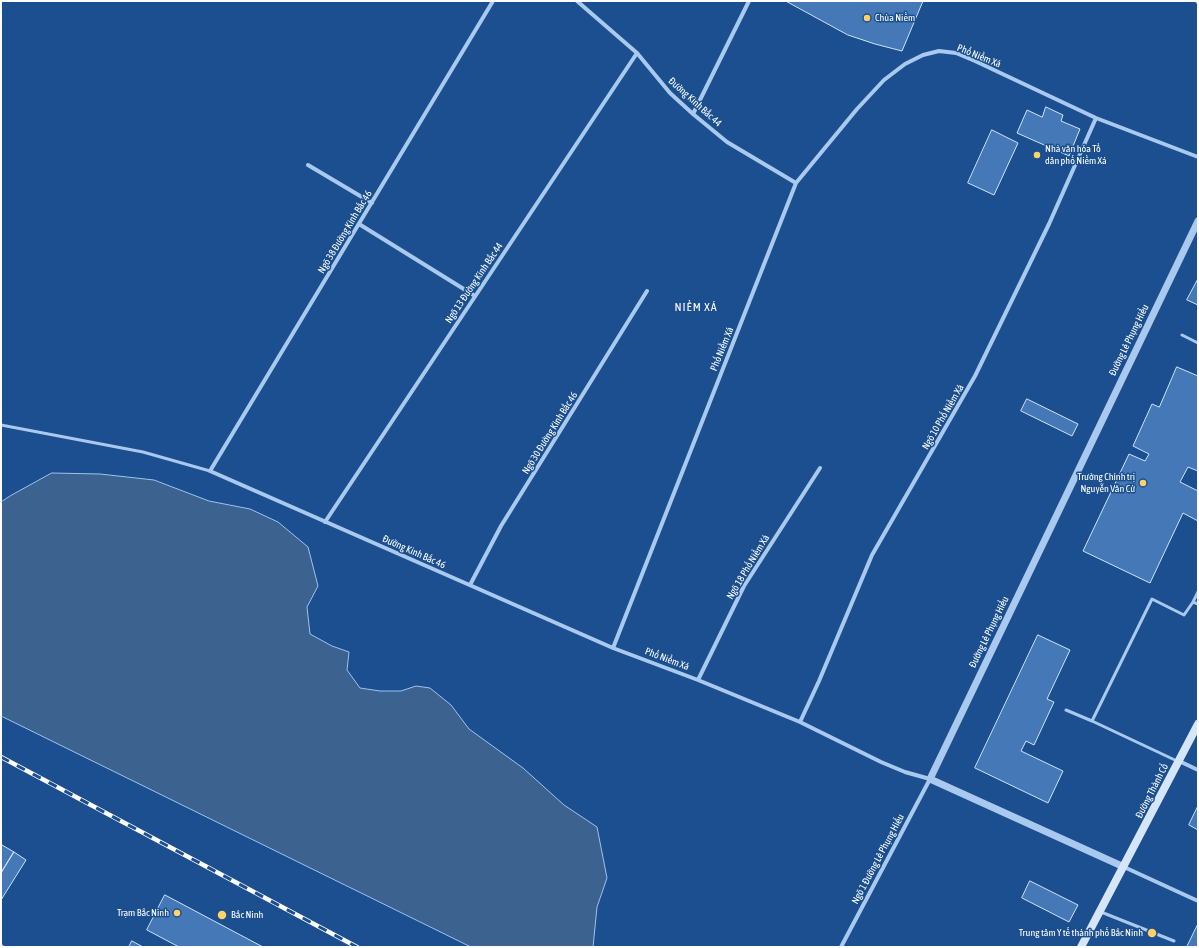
<!DOCTYPE html>
<meta charset="utf-8">
<style>
body{margin:0}
#map{position:relative;width:1199px;height:948px;overflow:hidden;background:#1b4f8f;font-family:"Asap Condensed",sans-serif}
canvas{display:block}
.frame{position:absolute;inset:0;border:2px solid #fff;pointer-events:none}
</style>
<div id="map">
<canvas width="1199" height="948"></canvas>
<div class="frame"></div>
</div>
<script>
const c = document.querySelector('canvas').getContext('2d');
c.lineJoin = 'round';
function fillPath(path, color) {
  c.fillStyle = color;
  c.fill(path, 'evenodd');
}
function stroke(path, color, width, dash) {
  c.strokeStyle = color;
  c.lineWidth = width;
  c.lineCap = dash ? 'butt' : 'round';
  c.setLineDash(dash || []);
  c.stroke(path);
}
function write(font, color, halo, rows, align = 'center') {
  c.font = font + ' "Asap Condensed",sans-serif';
  c.lineWidth = 3;
  c.setLineDash([]);
  c.textBaseline = 'middle';
  c.strokeStyle = halo;
  c.fillStyle = color;
  for (const [text, x, y, turn = 0] of rows) {
    c.save();
    c.translate(x, y);
    c.rotate((+turn || 0) * Math.PI / 180);
    c.textAlign = isNaN(turn) ? turn : align;
    if (halo) c.strokeText(text, 0, 0);
    c.fillText(text, 0, 0);
    c.restore();
  }
}
const water = new Path2D(`
 M52,473L100,474L154,480L209,501L250,509L278,522L308,547L318,586L307,607L310,634L332,646L349,652L347,670L360,688L380,691H401L416,686L430,688L451,705L469,729L523,768L564,805L597,827L607,878L597,907L593,947H471L1,716V502L10,496Z`);
fillPath(water, '#3c6290');
stroke(water, '#9cc4f0', 1);
const building = new Path2D(`
 M786,1H923L902,51L875,44L848,35Z
 M1046,107L1063,115L1061,121L1080,129L1069,156L1017,133L1027,110L1042,117Z
 M992,130L1018,143L994,195L968,183Z
 M1198,279V305L1187,300Z
 M1177,367L1198,376V471L1188,467L1180,482L1198,491V521L1183,513L1150,583L1083,551L1129,454L1145,461L1149,454L1133,446L1152,404L1159,407Z
 M1027,399L1078,424L1072,436L1021,411Z
 M1038,635L1070,650L1047,699L1054,702L1034,745L1026,741L1021,751L1063,771L1048,803L975,768Z
 M1198,806V830L1189,825Z
 M2,845L14,852L1,873V846Z
 M14,852L26,860L1,900V873Z
 M1030,881L1078,905L1069,922L1022,898Z
 M165,895L263,947H179L147,930Z
 M1198,924V947H1187Z
 M132,941L143,947H129Z`);
fillPath(building, '#4478b7');
stroke(building, '#cfe3fa', 1);
stroke(new Path2D(`
 M1182,335L1198,343
 M1,425L143,452L210,471
 M1198,592L1193,602L1198,604
 M1066,710L1092,721
 M1177,761L1092,721L1152,599L1184,615L1193,602
 M1101,912L1174,941`), '#a9c9ee', 3);
stroke(new Path2D(`
 M493,1L210,471L613,648
 M577,1L637,53L670,93L693,114L727,142L796,183
 M1197,1L1198,2
 M693,114L749,1
 M308,165L372,203
 M359,224L475,296
 M325,522L637,53
 M470,585L501,526L647,291
 M698,680L744,586L820,468
 M800,722L819,681L872,555L975,376L1049,224L1096,118
 M1179,761L1198,770
 M1124,867L1198,901
 M1,946L2,947
 M841,947L930,779L905,772L881,762L800,722L698,680L613,648L796,183L857,109L884,80L905,64L923,55L939,51L956,53L975,61L1096,118L1198,157`), '#a9c9ee', 4);
stroke(new Path2D(`
 M1124,867L930,779L1198,221`), '#a9c9ee', 7);
stroke(new Path2D(`
 M1081,947L1198,724`), '#d6e6fa', 8);
const rail = new Path2D(`
 M1,757L357,947`);
stroke(rail, '#fff', 4.5);
stroke(rail, '#1b4f8f', 3, [9]);
for (const [x, y, r, color] of [
 [867,18,4,"#ffd166"],
 [1037,155,4,"#ffd166"],
 [1143,483,4,"#ffd166"],
 [177,913,4,"#ffd166"],
 [222,915,5,"#ffd166"],
 [1152,933,5,"#ffd166"]
]) {
  const dot = new Path2D();
  dot.arc(x, y, r, 0, 2 * Math.PI);
  c.fillStyle = color;
  c.fill(dot);
  stroke(dot, '#1b4f8f', 1.5);
}
write('10px', '#fff', '#1b4f8f', [
 ["Chùa Niềm",875,18],
 ["Nhà văn hóa Tổ",1045,149],
 ["dân phố Niềm Xá",1045,161],
 ["Trường Chính trị",1135,477,"right"],
 ["Nguyễn Văn Cừ",1135,489,"right"],
 ["Trạm Bắc Ninh",169,913,"right"],
 ["Bắc Ninh",231,915],
 ["Trung tâm Y tế thành phố Bắc Ninh",1143,933,"right"]
], 'left');
write('10px', '#fff', '#1b4f8f', [
 ["Phố Niềm Xá",979,56,22],
 ["Đường Kinh Bắc 44",695,102,42],
 ["Ngõ 38 Đường Kinh Bắc 46",345,232,-59],
 ["Ngõ 13 Đường Kinh Bắc 44",474,283,-56],
 ["Đường Lê Phụng Hiểu",1129,340,-64],
 ["Phố Niềm Xá",722,349,-68],
 ["Ngõ 10 Phố Niềm Xá",943,417,-60],
 ["Ngõ 30 Đường Kinh Bắc 46",550,433,-58],
 ["Đường Kinh Bắc 46",414,552,24],
 ["Ngõ 18 Phố Niềm Xá",748,567,-59],
 ["Đường Lê Phụng Hiểu",989,632,-64],
 ["Phố Niềm Xá",667,659,21],
 ["Đường Thành Cổ",1152,791,-63],
 ["Ngõ 1 Đường Lê Phụng Hiểu",878,859,-62]
]);
c.letterSpacing = '1px';
write('12px', '#fff', '#1b4f8f', [
 ["NIỀM XÁ",696,307]
]);
c.letterSpacing = '0px';
</script>
